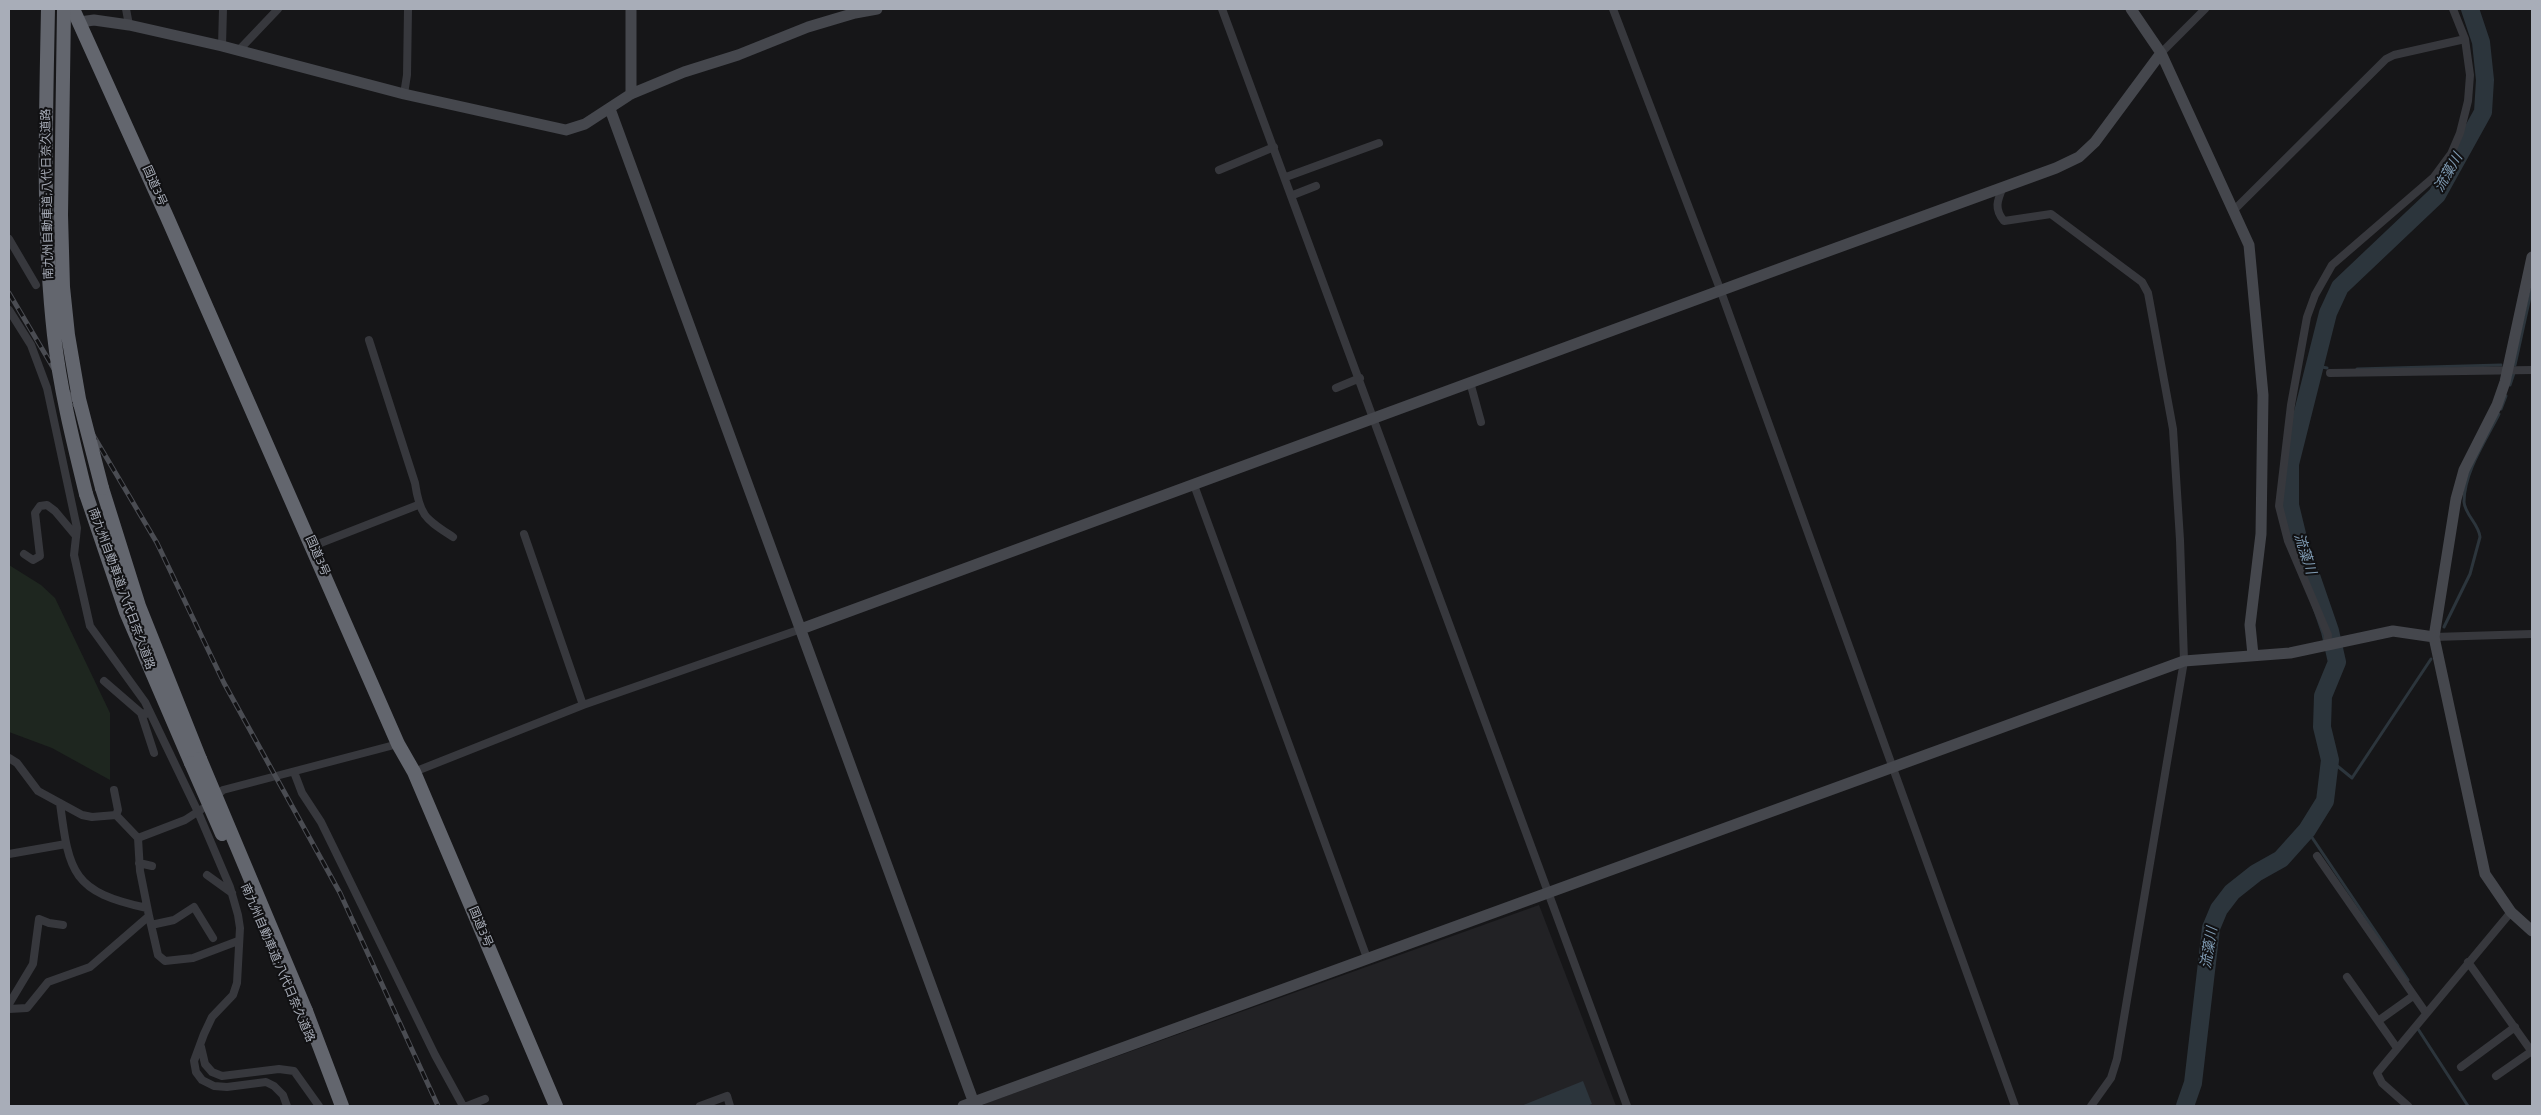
<!DOCTYPE html>
<meta charset="utf-8">
<style>
body{margin:0}
#map{position:relative;width:2541px;height:1115px;overflow:hidden;background:#161618;font-family:"Titillium Web",sans-serif}
canvas{display:block}
.frame{position:absolute;inset:0;border:10px solid #a8adb8;pointer-events:none}
</style>
<div id="map">
<canvas width="2541" height="1115"></canvas>
<div class="frame"></div>
</div>
<script>
const c = document.querySelector('canvas').getContext('2d');
c.lineJoin = 'round';
function fillPath(path, color) {
  c.fillStyle = color;
  c.fill(path, 'evenodd');
}
function stroke(path, color, width, dash) {
  c.strokeStyle = color;
  c.lineWidth = width;
  c.lineCap = dash ? 'butt' : 'round';
  c.setLineDash(dash || []);
  c.stroke(path);
}
function write(font, color, halo, rows, align = 'center') {
  c.font = font + ' "Titillium Web","Noto Sans JP",sans-serif';
  c.lineWidth = 4;
  c.setLineDash([]);
  c.textBaseline = 'middle';
  c.strokeStyle = halo;
  c.fillStyle = color;
  for (const [text, x, y, turn = 0] of rows) {
    c.save();
    c.translate(x, y);
    c.rotate((+turn || 0) * Math.PI / 180);
    c.textAlign = isNaN(turn) ? turn : align;
    if (halo) c.strokeText(text, 0, 0);
    c.fillText(text, 0, 0);
    c.restore();
  }
}
fillPath(new Path2D(`
 M1539,905L1616,1106H985L984,1104Z`), '#222225');
fillPath(new Path2D(`
 M9,565L41,585L55,598L110,713V780L52,748L9,732Z`), '#1e261f');
fillPath(new Path2D(`
 M1583,1081L1592,1104L1587,1106H1521Z`), '#2c353c');
stroke(new Path2D(`
 M2318,360L2322,367L2327,368
 M2515,365L2532,288
 M2357,369L2501,365
 M2510,385L2514,373
 M2501,409L2506,396
 M2444,627L2470,574L2480,537C2479,524 2465,515 2464,502C2464,472 2486,440 2499,414
 M2330,760L2352,778L2431,659
 M2307,830L2408,980
 M2418,1029L2468,1106`), '#2c353c', 3);
stroke(new Path2D(`
 M2185,1106L2193,1083L2211,928L2219,909L2232,892L2256,873L2281,859L2307,830L2325,801L2330,760L2322,727L2323,696L2337,662L2330,631L2298,538L2290,505V464L2328,313L2340,287L2437,195L2483,112L2485,80L2481,42L2470,9`), '#2c353c', 18);
stroke(new Path2D(`
 M126,9L129,25
 M1222,9L1627,1106
 M1613,9L1720,289L2015,1106
 M222,46L223,9
 M239,50L278,9
 M2161,53L2205,9
 M404,94L407,75L408,9
 M1219,170L1274,147
 M1286,177L1379,143
 M2003,187C1997,201 1994,209 2004,221L2051,214L2142,282L2148,293L2173,429L2180,540L2184,661L2117,1059L2111,1078L2091,1106
 M1293,195L1316,186
 M2233,211L2386,59L2394,55L2465,39
 M9,239L36,285
 M9,310L31,345L47,388L77,528L74,555L90,626L145,702L198,812L230,887L238,915L240,928L237,983L233,995L212,1017L204,1034L194,1061L196,1072L202,1080L214,1086L227,1087L266,1082L274,1086L283,1095L287,1106
 M369,340L415,483C420,517 426,519 453,537
 M2330,373L2532,370
 M1470,382L1481,422
 M1336,388L1360,378
 M1194,485L1367,958
 M524,534L583,705
 M313,546L418,505
 M24,554L33,560L40,556L35,513L40,506L47,505L55,511L76,536
 M2434,637L2532,634
 M2327,646L2328,635L2288,541L2279,506L2291,405L2307,317L2315,295L2332,265L2434,177L2451,154L2460,133L2468,101L2470,75L2465,39L2453,9
 M104,681L141,713
 M150,714L141,713L154,753
 M9,758L17,763L38,791L82,815L92,817L116,815L138,838
 M294,772L302,793L321,822L435,1055L463,1106
 M414,772L583,705L801,629
 M114,790L118,810L116,815
 M214,798L223,790L398,744
 M60,803C69,874 73,892 147,908
 M138,838L185,820L202,809
 M9,854L66,844
 M2317,856L2426,1013
 M139,863L152,866
 M207,875L232,893
 M149,916L158,955L165,961L193,958L238,941
 M151,925L174,920L194,907L213,938
 M2468,962L2532,1052
 M2347,977L2397,1048
 M9,1004L33,964L39,919L49,923L63,925
 M9,1009L27,1008L48,982L90,967L149,916L140,871L138,838
 M2378,1021L2413,996
 M201,1047L205,1064L212,1072L222,1076L279,1069L294,1071L319,1106
 M2461,1067L2515,1027
 M2496,1076L2532,1051
 M467,1106L485,1099
 M700,1106L727,1096L730,1106
 M2408,1106L2382,1083L2377,1073L2511,912`), '#37383d', 8);
stroke(new Path2D(`
 M2131,9L2161,53L2249,245L2263,395L2261,534L2250,625L2253,655
 M80,22L94,20L129,25L222,46L404,94L566,130L585,124L631,94L684,72L738,55L808,27L855,13L877,9
 M631,94V9
 M610,109L975,1106
 M2532,257L2505,382L2497,405L2464,470L2456,499L2434,637L2485,874L2511,912L2532,931
 M801,629C1219,475 1637,320 2056,168L2079,157L2095,142L2161,53
 M963,1106L2184,661L2290,653L2393,631L2434,637`), '#45474d', 11);
stroke(new Path2D(`
 M73,9L167,217L398,744L414,772L556,1106
 M102,488L139,606L200,759
 M86,494L126,612L191,763
 M306,1011L342,1106`), '#63666e', 14);
const rail = new Path2D(`
 M9,293L157,543L224,683L340,893L438,1106`);
stroke(rail, '#4a4c52', 5);
stroke(rail, '#111113', 3, [9]);
stroke(new Path2D(`
 M48,9C46,117 42,227 54,335C60,389 73,441 86,494
 M64,9L61,215L63,287L68,335L79,399L102,488
 M200,759L306,1011
 M191,763L222,834`), '#63666e', 14);
write('12px', '#a8adb8', '#111113', [
 ["国道3号",154,186,66],
 ["南九州自動車道;八代日奈久道路",48,194,-91],
 ["国道3号",317,556,66],
 ["南九州自動車道;八代日奈久道路",121,589,70],
 ["国道3号",480,927,67],
 ["南九州自動車道;八代日奈久道路",277,963,67]
]);
write('italic 14px', '#7f9bb3', '#111113', [
 ["流藻川",2449,173,-60],
 ["流藻川",2304,554,72],
 ["流藻川",2210,948,-81]
]);
</script>
